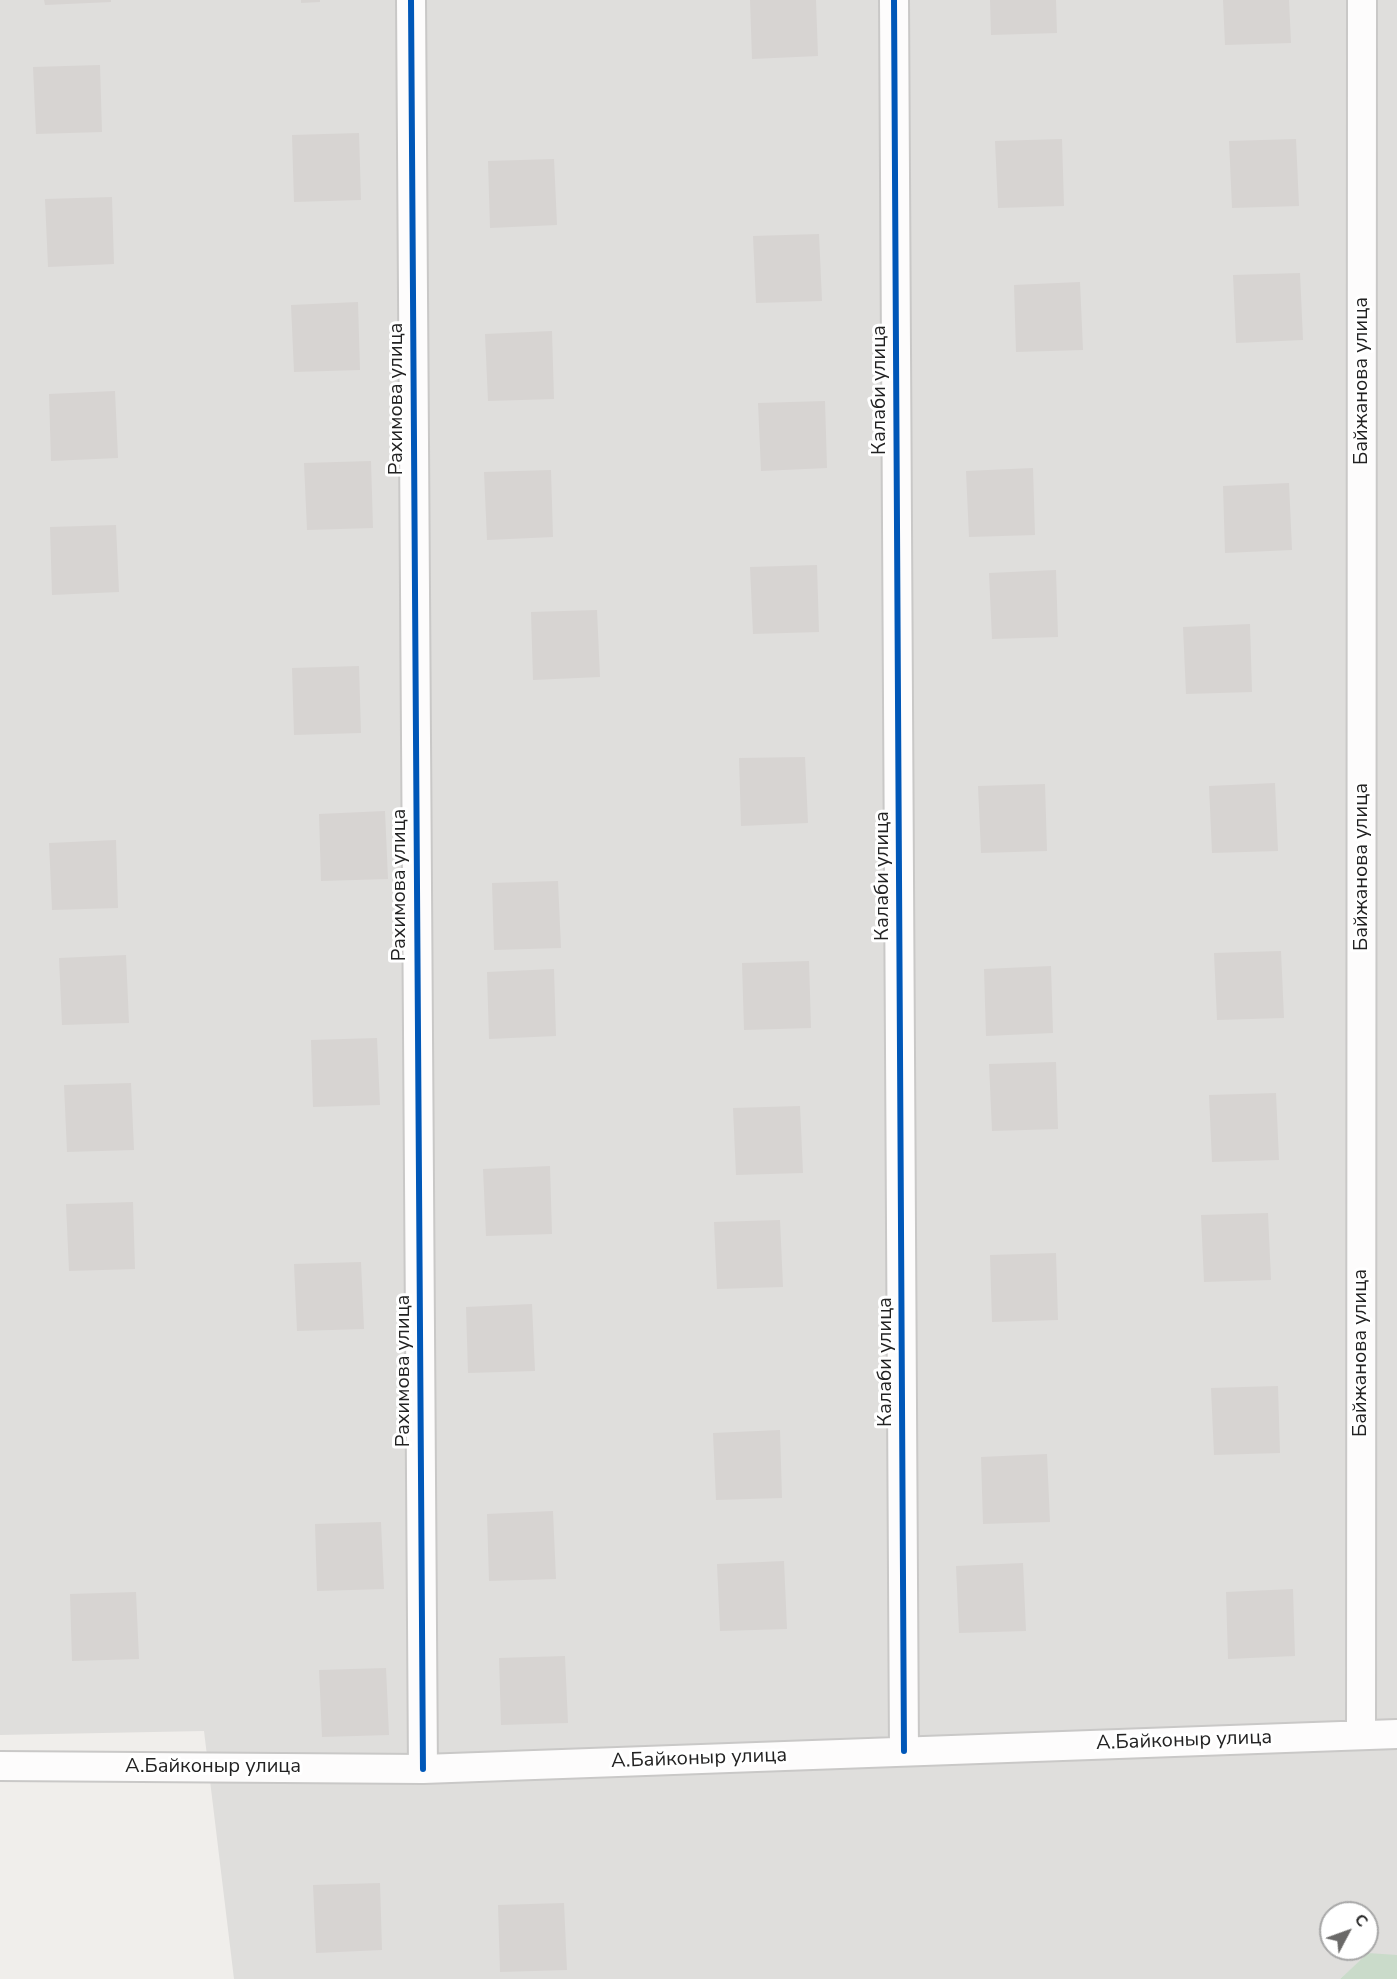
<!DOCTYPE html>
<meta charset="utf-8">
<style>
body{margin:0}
#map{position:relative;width:1397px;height:1979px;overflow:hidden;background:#f0eeeb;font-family:"Nunito Sans",sans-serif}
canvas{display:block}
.north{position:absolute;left:1319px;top:1901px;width:60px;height:60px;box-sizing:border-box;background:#fff;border:2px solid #a7a7a7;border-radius:50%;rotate:49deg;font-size:16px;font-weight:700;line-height:24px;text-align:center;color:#222}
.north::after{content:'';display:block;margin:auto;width:21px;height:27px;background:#6a6968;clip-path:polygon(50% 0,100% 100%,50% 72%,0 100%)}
</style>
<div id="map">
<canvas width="1397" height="1979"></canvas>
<div class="north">С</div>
</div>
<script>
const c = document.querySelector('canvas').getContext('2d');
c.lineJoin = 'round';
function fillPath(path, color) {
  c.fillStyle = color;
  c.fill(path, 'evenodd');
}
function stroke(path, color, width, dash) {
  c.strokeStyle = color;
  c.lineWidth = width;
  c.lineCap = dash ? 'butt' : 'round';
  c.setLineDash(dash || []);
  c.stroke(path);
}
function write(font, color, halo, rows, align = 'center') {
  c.font = font + ' "Nunito Sans",sans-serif';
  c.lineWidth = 6;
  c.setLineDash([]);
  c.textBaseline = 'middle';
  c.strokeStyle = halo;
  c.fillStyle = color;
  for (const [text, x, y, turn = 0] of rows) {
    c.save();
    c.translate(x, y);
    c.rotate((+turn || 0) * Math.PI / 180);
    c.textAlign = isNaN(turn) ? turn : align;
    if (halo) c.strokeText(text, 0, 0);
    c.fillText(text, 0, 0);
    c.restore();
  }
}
fillPath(new Path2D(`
 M0,0H1397V1962L1360,1961L1340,1979H234L204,1731L0,1735ZM1331,1913H1367V1949H1331Z`), '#dfdedc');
fillPath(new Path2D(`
 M1368,1953L1397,1955V1979H1340Z`), '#cadbca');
fillPath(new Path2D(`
 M44,0H111V2L45,5Z
 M301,0H320V2L301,3Z
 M750,0H816L818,56L752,59Z
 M990,0H1056L1057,33L991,35Z
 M1223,0H1289L1291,43L1225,45Z
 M100,65L102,132L36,134L33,67Z
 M359,133L361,200L294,202L292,135Z
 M1062,139L1064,206L998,208L995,141Z
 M1296,139L1299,206L1232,208L1229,141Z
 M554,159L557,225L490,228L488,161Z
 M112,197L114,264L48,267L45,199Z
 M819,234L822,301L756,303L753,236Z
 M1300,273L1303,340L1236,343L1233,275Z
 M1080,282L1083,350L1016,352L1014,285Z
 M358,302L360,370L294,372L291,305Z
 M552,331L554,399L488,401L485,334Z
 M115,391L118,458L51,461L49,394Z
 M825,401L827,468L761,471L758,403Z
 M371,461L373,528L307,530L304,463Z
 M1033,468L1035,535L969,537L966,471Z
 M551,470L553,537L487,540L484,472Z
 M1289,483L1292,550L1225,553L1223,486Z
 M116,525L119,592L52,595L50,527Z
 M817,565L819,632L753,634L750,567Z
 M1056,570L1058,637L992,639L989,573Z
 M597,610L600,677L533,680L531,612Z
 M1250,624L1252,692L1186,694L1183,627Z
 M359,666L361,733L294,735L292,668Z
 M805,757L808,823L741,826L739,758Z
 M1275,783L1278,851L1212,853L1209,786Z
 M1045,784L1047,851L981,853L978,786Z
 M385,811L388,879L321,881L319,814Z
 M116,840L118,908L52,910L49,843Z
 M558,881L561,948L494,950L492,883Z
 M1281,951L1284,1018L1217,1020L1214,953Z
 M126,955L129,1023L62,1025L59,958Z
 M809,961L811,1028L744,1030L742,963Z
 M1051,966L1053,1033L986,1036L984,969Z
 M554,969L556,1036L489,1039L487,972Z
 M377,1038L380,1105L313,1107L311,1040Z
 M1056,1062L1058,1129L992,1131L989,1064Z
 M131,1083L134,1150L67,1152L64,1085Z
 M1276,1093L1279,1160L1212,1162L1209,1095Z
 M800,1106L803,1173L736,1175L733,1108Z
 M550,1166L552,1234L486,1236L483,1169Z
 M133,1202L135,1269L69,1271L66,1204Z
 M1268,1213L1271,1280L1204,1282L1201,1215Z
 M780,1220L783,1287L717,1289L714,1222Z
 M1056,1253L1058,1320L992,1322L990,1255Z
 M361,1262L364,1329L297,1331L294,1264Z
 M532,1304L535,1371L468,1373L466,1307Z
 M1278,1386L1280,1453L1214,1455L1211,1388Z
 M780,1430L782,1498L716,1500L713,1433Z
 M1047,1454L1050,1522L983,1524L981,1457Z
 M553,1511L556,1579L489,1581L487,1514Z
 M381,1522L384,1589L317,1591L315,1524Z
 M784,1561L787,1629L720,1631L717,1564Z
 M1023,1563L1026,1631L959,1633L956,1566Z
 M1293,1589L1295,1656L1228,1659L1226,1592Z
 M136,1592L139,1659L72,1661L70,1594Z
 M565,1656L568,1723L501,1725L499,1658Z
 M386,1668L389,1735L322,1737L319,1670Z
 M380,1883L382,1950L316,1953L313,1885Z
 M564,1903L567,1970L500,1972L498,1905Z`), '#d7d4d2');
const minor = new Path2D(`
 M411,0L423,1769
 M894,0L904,1751
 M1361,1735L1362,0
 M0,1766L423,1769L1397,1734`);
stroke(minor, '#c9c8c7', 32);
stroke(minor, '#fdfcfc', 28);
stroke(new Path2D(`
 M411,0L423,1769
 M894,0L904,1751`), '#0057b8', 6);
write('20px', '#222', '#fff', [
 ["Байжанова улица",1362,381,-90],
 ["Калаби улица",880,390,-90],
 ["Рахимова улица",397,399,-90],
 ["Байжанова улица",1362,867,-90],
 ["Калаби улица",883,876,-90],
 ["Рахимова улица",400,885,-90],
 ["Байжанова улица",1361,1353,-90],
 ["Калаби улица",886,1362,-90],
 ["Рахимова улица",404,1371,-90],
 ["А.Байконыр улица",1184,1741,-2],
 ["А.Байконыр улица",699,1759,-2],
 ["А.Байконыр улица",213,1767]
]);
</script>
